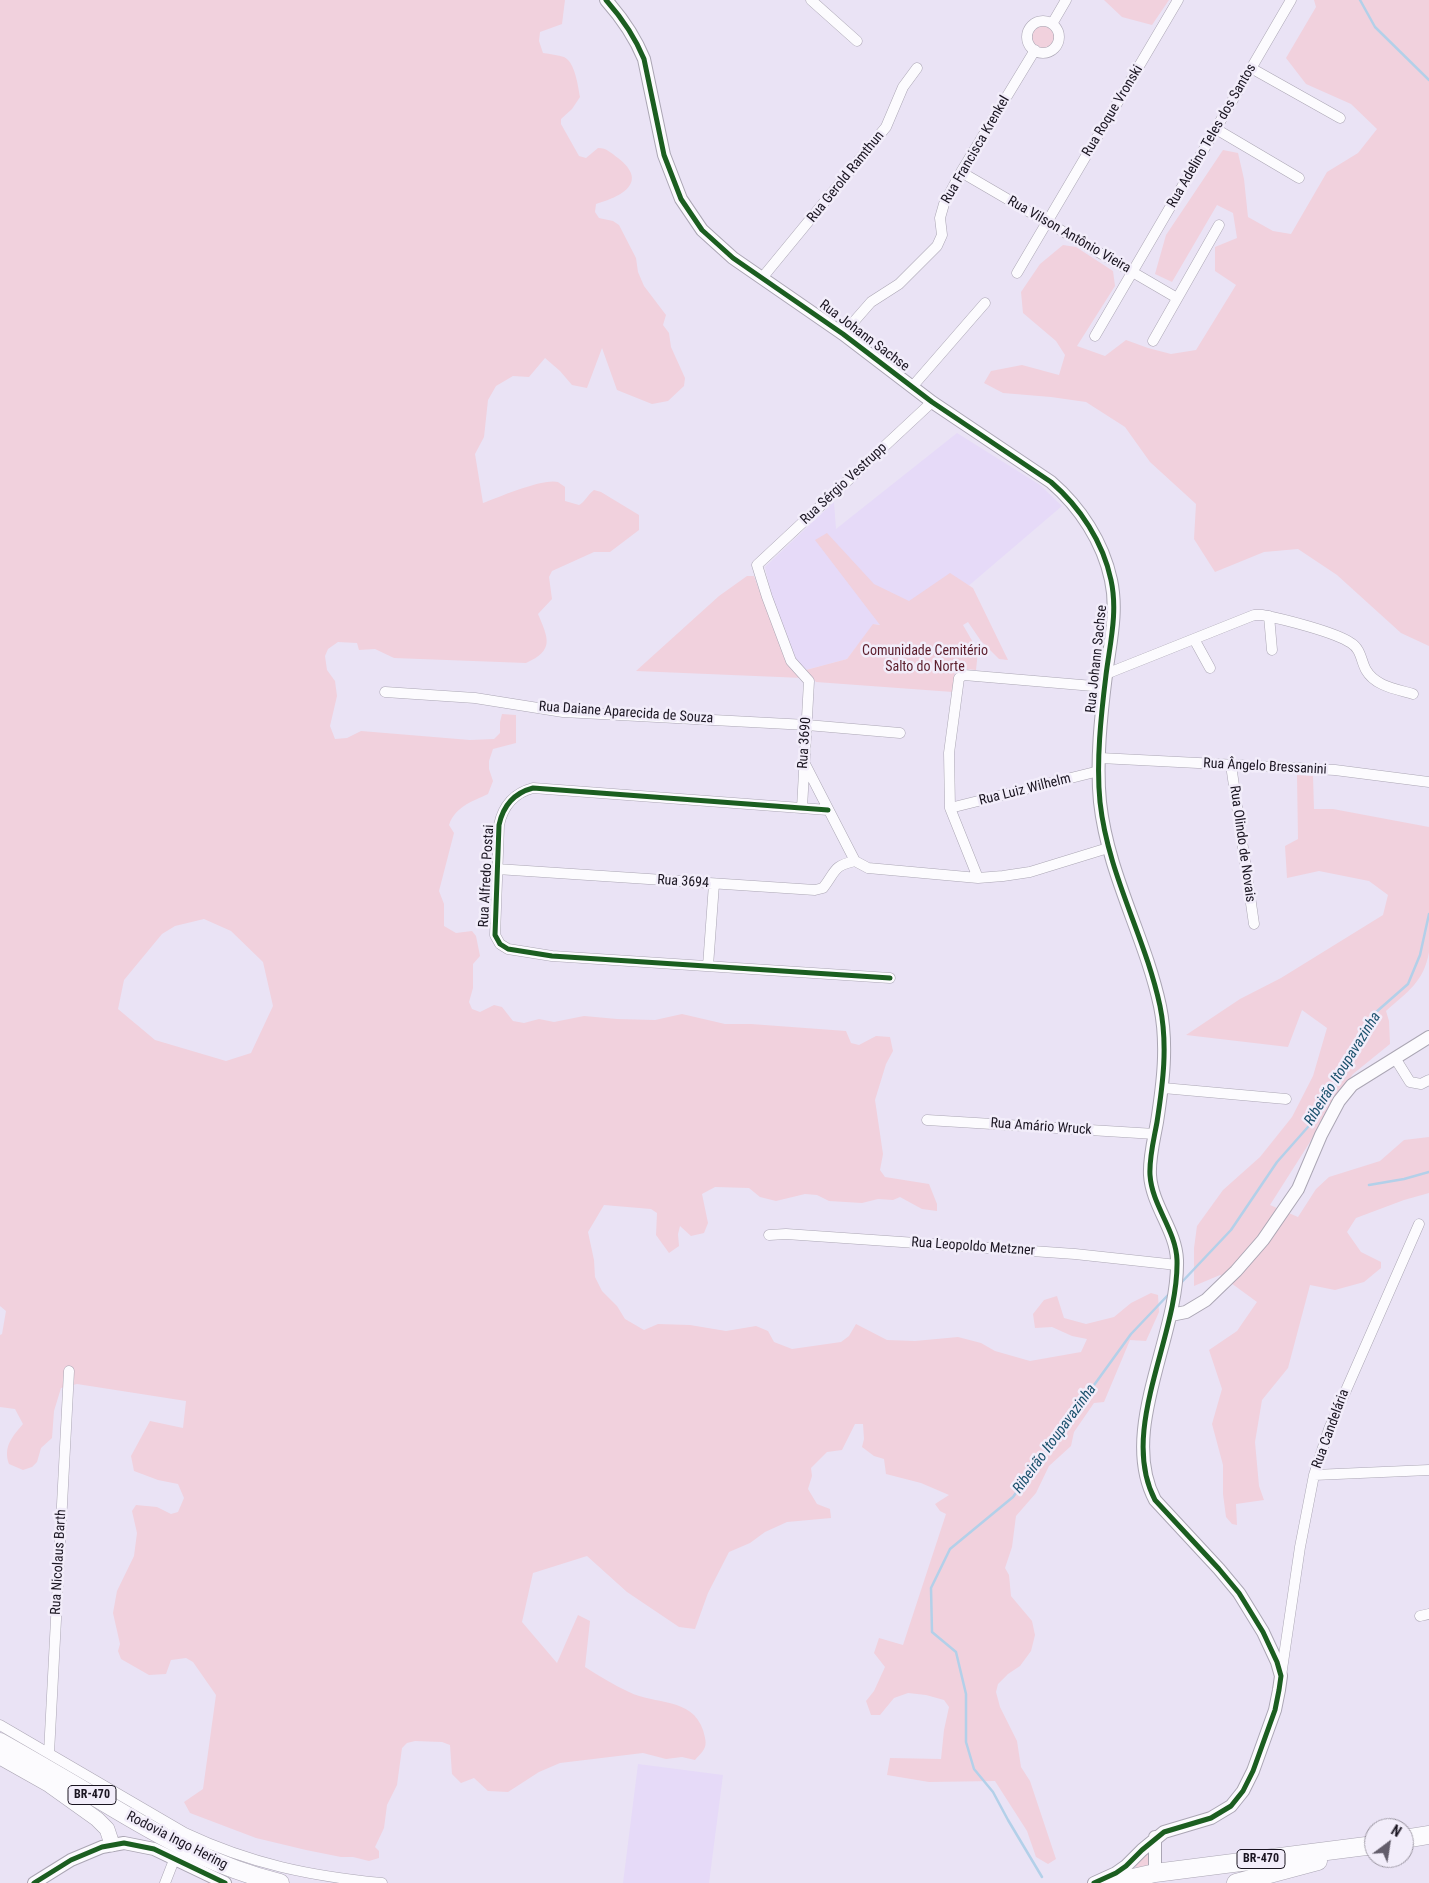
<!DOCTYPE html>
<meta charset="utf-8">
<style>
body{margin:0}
#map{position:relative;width:1429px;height:1883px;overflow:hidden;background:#eae3f5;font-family:"Roboto Condensed",sans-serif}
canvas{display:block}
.north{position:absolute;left:1364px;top:1818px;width:50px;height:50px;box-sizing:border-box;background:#f2edfa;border:1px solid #9c97a3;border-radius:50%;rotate:31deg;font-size:14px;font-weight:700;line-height:20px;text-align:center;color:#1a1521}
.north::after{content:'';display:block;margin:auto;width:18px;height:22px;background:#635d6b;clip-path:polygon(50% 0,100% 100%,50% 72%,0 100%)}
</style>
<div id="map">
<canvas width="1429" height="1883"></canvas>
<div class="north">N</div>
</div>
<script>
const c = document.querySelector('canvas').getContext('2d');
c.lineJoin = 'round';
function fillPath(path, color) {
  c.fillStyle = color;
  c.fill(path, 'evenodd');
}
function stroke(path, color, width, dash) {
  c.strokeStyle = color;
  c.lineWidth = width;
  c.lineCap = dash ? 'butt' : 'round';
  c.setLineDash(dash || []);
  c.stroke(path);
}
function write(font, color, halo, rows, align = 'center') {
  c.font = font + ' "Roboto Condensed",sans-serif';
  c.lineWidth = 5;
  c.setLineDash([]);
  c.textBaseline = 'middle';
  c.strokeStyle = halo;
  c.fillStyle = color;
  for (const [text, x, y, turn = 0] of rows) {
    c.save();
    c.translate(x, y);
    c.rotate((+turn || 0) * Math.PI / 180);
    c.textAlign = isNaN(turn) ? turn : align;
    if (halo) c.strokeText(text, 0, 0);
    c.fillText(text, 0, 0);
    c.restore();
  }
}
fillPath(new Path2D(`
 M957,433L1040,485L1062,506L918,629L874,624L847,659L806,670L794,659L772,597L765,567L834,502L836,529Z
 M638,1764L723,1775L709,1883H623Z`), '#e6daf8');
fillPath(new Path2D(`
 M0,0H565L562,24L540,32L539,41L543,53C550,54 558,55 564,57C575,62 578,86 580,97L572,109L561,119V124L579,156L586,158L598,148C607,148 611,153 618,158C650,183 620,197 596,204L595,212L599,218L613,221L619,225L636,258L638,272L644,286L666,315L663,325L669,333L671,347L685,378L684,386L668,401L652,404L617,390L602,348L587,388L572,385L560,371L545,358L529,377L513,376L496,386L488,400L484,437L475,454L483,503C499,497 543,478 558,482C559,483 564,486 565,487V501L579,505C586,501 587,495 594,490L601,492L639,515V530L610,552H594L552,571L549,577L552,599L538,614C548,638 555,650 526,663L394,658L375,649L359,650L357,643L338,642L328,649L325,656L327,670L335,681L337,696L330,726L335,739L347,738L361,731L470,740L494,739L500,733V722L502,714L516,715V743L493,749L489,761V769L493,781L488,794C471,802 455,807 449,825L454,833L439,891L444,904V926L456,933L472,931L476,936L480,956L473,964V988L469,1002L472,1009L480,1012L494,1005L502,1007L513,1021L524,1023L539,1019L554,1022L584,1016L617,1019L655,1020L682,1014L725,1024H751L846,1031L851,1043L859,1045L876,1036L890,1037L893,1051L886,1064L875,1100L883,1154L880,1170L885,1177L929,1184L937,1204V1211L922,1209L900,1197L893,1200L878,1199L862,1203L829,1201L817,1195L805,1194L776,1201L760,1197L749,1188L715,1187L702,1194L708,1223L704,1233L691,1236L680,1226L678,1234L679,1246L669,1253L656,1235L657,1213L651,1209L604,1205L588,1232L594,1260L595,1277L602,1291L617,1306L625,1319L644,1330L658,1324L690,1325L726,1331L756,1326L768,1331L774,1342L792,1349L841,1342L849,1336L856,1324L887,1340L915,1341L958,1337L981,1343L995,1351L1030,1361L1081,1352L1087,1339L1072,1336L1052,1327L1035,1328L1033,1314L1044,1300L1057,1296L1064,1318L1086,1324L1114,1317L1131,1303L1151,1293L1158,1295L1159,1312L1146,1341L1130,1340L1104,1402L1094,1403L1074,1432L1071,1446L1049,1466L1036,1493L1016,1516L1012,1547L1005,1568L1009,1575L1011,1596L1032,1621L1035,1635L1031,1651L1020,1666L1008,1674L998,1684L996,1692L1000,1707L1017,1741L1021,1767L1030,1781L1056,1859L1048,1864L1036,1857L1027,1831L995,1781L929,1782L887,1775L890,1758L941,1759L944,1730L949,1707L944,1700L926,1695L908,1693L894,1698L880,1715H871L866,1701L874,1691L885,1667L874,1653L879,1638L903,1645L946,1514L940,1511L935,1504L949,1495L921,1483L886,1474L884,1459L874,1456L862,1447L864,1439L863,1424H855L842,1450L827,1452L811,1468L812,1476L808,1489L817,1504L830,1509L831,1518L787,1522L765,1532L750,1543L729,1552L708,1593L695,1629L679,1627L627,1592L587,1556L533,1573L522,1622L557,1663L578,1615L590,1621L585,1667C599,1676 614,1685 629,1692C655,1705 692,1697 703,1730C708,1747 706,1748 695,1760L682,1757L666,1759L643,1753L560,1763L539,1772L508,1792L488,1791L474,1778L461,1783L452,1774L450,1745L442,1742L415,1741L407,1743L402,1748L397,1785L387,1805L384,1828L375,1847L379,1851V1858L369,1861L353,1857H341L306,1850L256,1838L190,1813L184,1802L203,1789L216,1695L193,1662L186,1658L171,1660L166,1674L149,1675L121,1659L118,1651L120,1644L113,1613L117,1591L134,1556L137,1533L132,1511L136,1505L157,1507L171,1514L178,1512L184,1498L178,1484L158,1480L134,1471L131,1456L150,1421L183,1428L186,1401L77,1384L61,1388L54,1411L52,1438L41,1448L37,1462L32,1467L23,1470L9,1464C3,1447 12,1437 23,1424L15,1409L0,1407V1335L2,1334L6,1311L0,1306ZM204,919L231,931L263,962L273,1006L251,1053L226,1061L155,1040L118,1009L124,980L162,934L175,926Z
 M1104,0H1169L1152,25L1122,17Z
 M1314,0H1429V646L1401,633L1337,575L1298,549L1264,552L1215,572L1194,539L1196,504L1150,462L1125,427L1086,402L1051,397L1003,393L984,383L991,371L1022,365L1059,375L1065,355L1056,341L1023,313L1021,292L1040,264L1063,245L1076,247L1113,271L1115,286L1077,346L1105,356L1126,340L1148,348L1171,354L1196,350L1236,285L1215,271V247L1237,238L1233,213L1217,205L1172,282L1155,274L1166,235L1223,150L1238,153L1244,179L1248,217L1273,231L1291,234L1327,172L1358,153L1377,129L1351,104L1306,84L1286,58L1316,7Z
 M1031 37a12 12 0 1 1 24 0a12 12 0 1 1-24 0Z
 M827,533L874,584L909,601L950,573L973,588L1008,660L999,659L981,641L968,622L963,625L978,651L976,670L955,668L953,692L816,682L806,670L847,659L873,624L880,625L815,540Z
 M747,576H754L779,643L789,664L803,678L636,671L719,596Z
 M1297,775L1313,776L1314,809H1333L1429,827V952C1424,982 1407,992 1386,1011L1389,1021L1390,1044L1353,1074L1325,1114L1310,1142L1270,1205L1298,1217L1316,1189L1329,1177L1380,1161L1404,1140L1429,1137V1193L1404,1200L1356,1218L1347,1232L1361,1252L1381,1262V1268L1364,1282L1335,1290L1310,1285L1288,1368L1262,1400L1255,1442L1259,1486L1264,1500L1236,1504L1237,1525L1232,1524L1226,1517L1223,1494V1465L1212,1424L1222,1389L1209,1350L1237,1331L1257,1302L1220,1275L1194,1286V1248L1197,1226L1223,1190L1260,1157L1292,1117L1313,1076L1327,1028L1302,1010L1288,1047L1186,1035L1240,999L1281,978L1383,915L1388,895L1369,881L1319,871L1287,878L1285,846L1298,839Z
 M1150,1851L1149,1868L1134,1870L1137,1864Z`), '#f1d1dd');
stroke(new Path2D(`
 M1360,0L1375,27L1429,80
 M1369,1185L1404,1179L1429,1172
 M1180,1284L1231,1230L1277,1162L1315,1119L1375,1013L1408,984L1420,955L1429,914
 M1042,1877L1008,1820L993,1792L974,1769L966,1742V1694L956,1652L932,1632L931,1588L950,1549L1013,1497L1131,1334L1169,1294`), '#b3d0e9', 2.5);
const minor = new Path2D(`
 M811,0L857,41
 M1027 37a16 16 0 1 1 32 0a16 16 0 1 1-32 0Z
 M1052,24L1066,0
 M1251,68L1340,118
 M1216,129L1299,178
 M961,172L1177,298
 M1017,273L1178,0
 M762,278L886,127L903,87L917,68
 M843,334L871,302L899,284L937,246L942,235L940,218L944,204L961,172L1035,50
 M1095,336L1291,0
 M1153,341L1219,225
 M912,387L985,303
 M1269,616L1272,650
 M1194,639L1210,668
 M1106,674L1254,615H1262C1283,619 1335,632 1351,643C1361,649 1361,661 1366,670C1375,686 1396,689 1413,694
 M385,692L475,698L563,712L807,725L900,733
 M1100,758L1335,770L1429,782
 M805,764L855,861
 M1231,765L1254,924
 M802,808L809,681L791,661L767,597L757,565L932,402
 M950,808L1099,771
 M828,810L533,788C514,793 503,806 499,825L495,935L500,944L508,949L552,956L890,978
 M855,861L868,868L978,878L1003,876L1030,872L1108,848
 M497,869L815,890L823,888C836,872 832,866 855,861
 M978,878L950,808L949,753L959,678L964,675L1105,687
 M708,966L714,884
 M1395,1058L1410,1082L1421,1084L1429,1080
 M1163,1088L1286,1099
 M927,1120L1155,1134
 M769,1235L786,1234L1075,1254L1177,1265
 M1314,1475L1429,1470
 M1420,1616L1429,1614
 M1281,1676L1300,1547L1314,1475L1329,1429L1419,1224
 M0,1725L185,1833C251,1864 310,1876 382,1883
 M49,1753L69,1371
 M165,1883L174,1860`);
const tertiary = new Path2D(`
 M606,0C622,18 635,37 644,59L664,155L681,199L702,230L733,258L843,334L932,402L1051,482C1080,507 1103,542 1111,580C1118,612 1110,643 1106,675C1101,715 1096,762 1100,802C1108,875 1145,936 1160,1006C1168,1045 1163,1083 1157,1122C1154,1139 1149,1158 1150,1175C1152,1206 1176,1230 1177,1260C1179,1336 1118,1430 1155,1500L1219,1569L1239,1593L1263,1632L1277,1662L1281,1676L1279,1690L1275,1710L1253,1771L1243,1791L1231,1806L1211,1818L1164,1832L1142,1850L1126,1866L1116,1873L1094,1883
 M1171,1315L1186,1312L1206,1300L1236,1271L1263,1240L1298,1189L1321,1135L1339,1101L1352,1085L1429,1037
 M1155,1873V1837
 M34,1883L71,1860L102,1847L124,1843L154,1849L225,1883`);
const secondary = new Path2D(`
 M0,1757L48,1784L97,1819L107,1829L112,1844`);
const trunk = new Path2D(`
 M0,1742C34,1761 68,1781 102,1801C160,1836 214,1867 280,1883
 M1404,1839L1429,1835
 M1110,1883L1155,1873L1374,1845
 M1236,1883L1318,1861`);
stroke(minor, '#aba6b4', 11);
stroke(tertiary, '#aba6b4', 14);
stroke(secondary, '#aba6b4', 16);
stroke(trunk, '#aba6b4', 19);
stroke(minor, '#fcfbfe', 10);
stroke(tertiary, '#fcfbfe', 12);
stroke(secondary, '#fcfbfe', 15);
stroke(trunk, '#fcfbfe', 18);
stroke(new Path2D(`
 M606,0C622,18 635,37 644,59L664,155L681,199L702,230L733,258L843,334L932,402L1051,482C1080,507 1103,542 1111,580C1118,612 1110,643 1106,675C1101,715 1096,762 1100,802C1108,875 1145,936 1160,1006C1168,1045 1163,1083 1157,1122C1154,1139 1149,1158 1150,1175C1152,1206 1176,1230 1177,1260C1179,1336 1118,1430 1155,1500L1219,1569L1239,1593L1263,1632L1277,1662L1281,1676L1279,1690L1275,1710L1253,1771L1243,1791L1231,1806L1211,1818L1164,1832L1142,1850L1126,1866L1116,1873L1094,1883
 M828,810L533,788C514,793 503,806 499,825L495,935L500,944L508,949L552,956L890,978
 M34,1883L71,1860L102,1847L124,1843L154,1849L225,1883`), '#1b5e20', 5);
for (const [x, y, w] of [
 [92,1795,48],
 [1261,1859,48]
]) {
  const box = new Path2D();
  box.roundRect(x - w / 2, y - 9.5, w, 19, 4);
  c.fillStyle = '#f2edfa';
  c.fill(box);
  stroke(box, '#1a1521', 1);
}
write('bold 12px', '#1a1521', null, [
 ["BR-470",92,1795],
 ["BR-470",1261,1859]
]);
write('14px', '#1a1521', '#f2edfa', [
 ["Rua Roque Vronski",1113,111,-59],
 ["Rua Adelino Teles dos Santos",1212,136,-60],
 ["Rua Francisca Krenkel",976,150,-60],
 ["Rua Gerold Ramthun",846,177,-51],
 ["Rua Vilson Antônio Vieira",1069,235,30],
 ["Rua Johann Sachse",864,336,37],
 ["Rua Sérgio Vestrupp",844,484,-43],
 ["Rua Johann Sachse",1097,659,-84],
 ["Rua Daiane Aparecida de Souza",626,713,4],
 ["Rua 3690",805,743,-86],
 ["Rua Ângelo Bressanini",1265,767,3],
 ["Rua Luiz Wilhelm",1025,790,-14],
 ["Rua Olindo de Novais",1242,844,82],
 ["Rua Alfredo Postai",487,876,-87],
 ["Rua 3694",683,882,4],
 ["Rua Amário Wruck",1041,1127,4],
 ["Rua Leopoldo Metzner",973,1247,4],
 ["Rua Candelária",1331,1429,-70],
 ["Rua Nicolaus Barth",59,1562,-87],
 ["Rodovia Ingo Hering",177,1841,27]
]);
write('14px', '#5b1d2b', '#f2edfa', [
 ["Comunidade Cemitério",925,651],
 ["Salto do Norte",925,667]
]);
write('italic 15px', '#1b516d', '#f2edfa', [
 ["Ribeirão Itoupavazinha",1343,1069,-58],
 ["Ribeirão Itoupavazinha",1055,1439,-54]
]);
</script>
